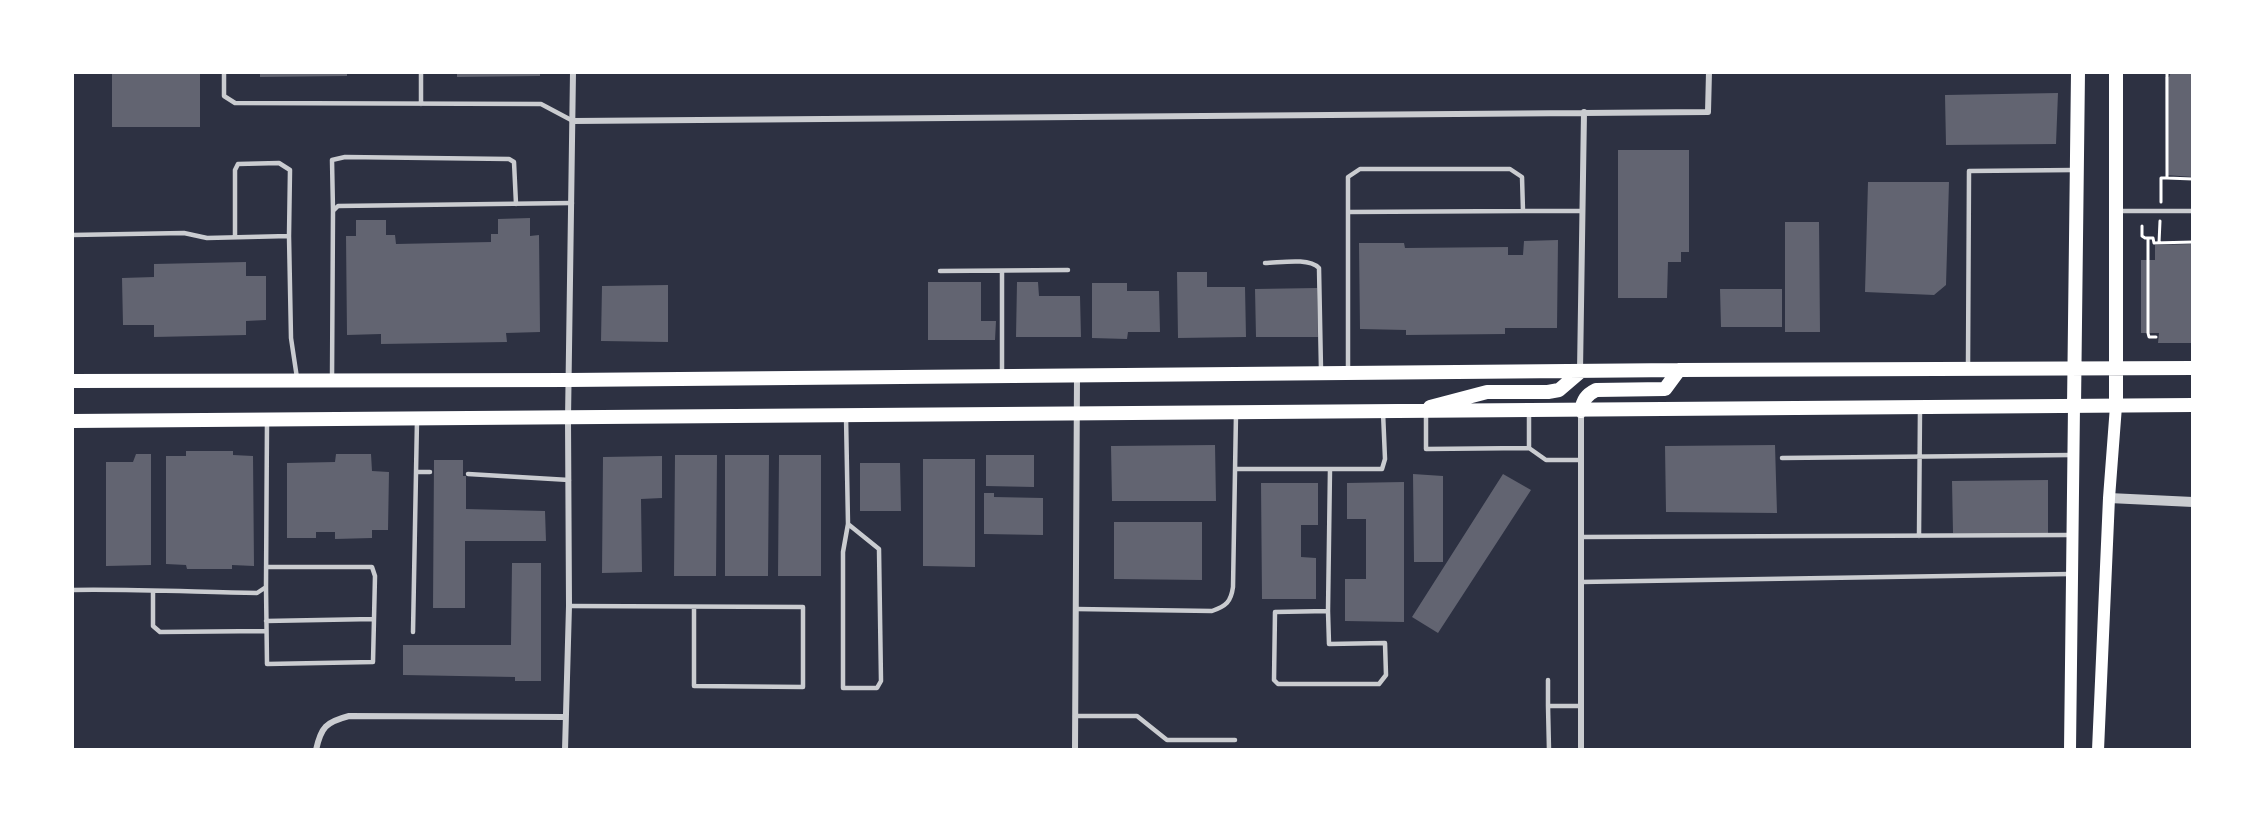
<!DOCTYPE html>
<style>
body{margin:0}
#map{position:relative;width:2265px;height:822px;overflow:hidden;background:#2d3142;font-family:Commissioner,sans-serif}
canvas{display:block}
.frame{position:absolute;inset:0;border:74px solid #fff;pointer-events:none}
</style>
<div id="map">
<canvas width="2265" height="822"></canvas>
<div class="frame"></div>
</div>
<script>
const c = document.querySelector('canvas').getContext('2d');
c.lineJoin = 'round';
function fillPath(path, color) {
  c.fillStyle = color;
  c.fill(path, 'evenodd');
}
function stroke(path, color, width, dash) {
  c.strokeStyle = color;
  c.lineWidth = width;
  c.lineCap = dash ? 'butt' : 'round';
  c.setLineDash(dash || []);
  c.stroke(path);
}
fillPath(new Path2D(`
 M112,72H200V127H112Z
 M260,72H347V76L260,77Z
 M457,72H540V76L457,77Z
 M2171,72H2193V177L2166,175L2165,77H2169Z
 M2058,93L2056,144L1946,145L1945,95Z
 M1618,150H1689V252H1681V262H1668L1667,298H1618Z
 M1868,182H1949L1946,285L1934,295L1865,292Z
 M530,218V236L539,235L540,332L506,333L507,342L381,344V334L347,335L346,236H356V220H386V235H395L396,244L491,242V234H498V219Z
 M1785,222H1819L1820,332H1785Z
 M1558,240L1557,328H1505V334L1406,335V330L1360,329L1359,243H1404L1405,248L1508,247V255H1523L1524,241Z
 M2193,244V343H2158L2159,333H2141V260H2155V245Z
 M246,262V276H266V320L246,321V335L154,337V325H123L122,278L154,277V264Z
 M1177,272H1207V287H1245L1246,337L1178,338Z
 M928,282H981V321H996L995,340H928Z
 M1017,282H1038L1039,296H1080L1081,337H1016Z
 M1092,283H1127V291H1159L1160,332H1128L1127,339L1092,338Z
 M668,285V342L601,341L602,286Z
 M1317,288L1318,337H1256L1255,289Z
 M1720,289H1782V327H1721Z
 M1215,445L1216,501H1112L1111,446Z
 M1775,445L1777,513L1666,512L1665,446Z
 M186,451H233V455L253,456L254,566L232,565V569H187L186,565L166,564V456H186Z
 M136,454H151V565L106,566V462H133Z
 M336,454H371L372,471L389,472L388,530H372V538L335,539V532H316V538H287V463L335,462Z
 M675,455H717L716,576H674Z
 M725,455H769L768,576H725Z
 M779,455H821V576H778Z
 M986,455H1034V487L986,486Z
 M662,456V498L641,499L642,572L602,573L603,457Z
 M923,459H975V567L923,566Z
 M434,460H463V476H466V509L545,511L546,541H465V608H433Z
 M860,463H900L901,511H860Z
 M1413,474L1443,476V562H1414Z
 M1503,474L1531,490L1438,633L1412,617Z
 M2048,480V533H1953L1952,481Z
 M1404,482V622L1345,621V579H1366V519H1347V483Z
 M1261,483H1318V525H1301V557L1316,558V599H1262Z
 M984,493H994V497L1043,498V535L984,534Z
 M1114,522H1202V580L1114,579Z
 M512,563H541V681H515V677L403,675V645H511Z`), '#626471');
stroke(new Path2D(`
 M2167,178L2193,179
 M2161,202V178H2167V72
 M2142,226V236L2145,238H2153L2154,243L2193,242
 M2148,238V333L2149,337H2156
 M2159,243L2160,221`), '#fff', 3);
stroke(new Path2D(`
 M224,72V96L235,103L541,104L573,121
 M421,72V104
 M333,211L332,160L345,157L509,159L514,162L516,204
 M2118,211H2193
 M1348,212L1523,211
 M72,235L184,233L207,238L289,236L291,338L297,378
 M235,237V170L238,164L279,163L290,170L289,236
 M1265,263C1279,263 1308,257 1319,268L1321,370
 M940,271L1068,270
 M1002,271V373
 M1968,366L1969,171L2074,170
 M1348,370V177L1360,169H1510L1522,177L1523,211H1582
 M332,379L333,211L338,206L572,203
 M1426,412V449L1529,448L1546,460H1581
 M846,416L848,524L843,552V688H877L881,681L879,549L848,524
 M1529,448V412
 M1782,458L2072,455
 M1235,469H1382L1385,459L1383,412
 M416,472H430
 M468,474L569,480
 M1919,536L1920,409
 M1581,537L2070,535
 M1581,582L2070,574
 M266,587L267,664L373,662L375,576L372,567H266
 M72,590C134,589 195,592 257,593L266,587L267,421
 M153,592V626L160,632L266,631
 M569,606L803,607V687L694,686V607
 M1076,609L1212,611C1226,606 1231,602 1233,587L1236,414
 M1328,611L1329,644L1385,643L1386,675L1379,684H1278L1274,680L1275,612L1328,611L1330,469
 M266,621L374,619
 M413,632L417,420
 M1548,680V706
 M1075,716H1137L1167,740H1235
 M1549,750L1548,706H1581`), '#caccd0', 4.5);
stroke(new Path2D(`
 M573,121L1708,112L1709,72
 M1580,371L1584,112
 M1581,412V750
 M316,750C321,727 326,722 349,716L565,717
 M565,750L569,606L568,419L573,72
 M1075,750L1077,376`), '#caccd0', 6);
stroke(new Path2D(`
 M2109,498L2193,502`), '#caccd0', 10);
stroke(new Path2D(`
 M2070,750L2074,406
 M2098,750L2109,498L2116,406`), '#fff', 12);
stroke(new Path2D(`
 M2116,72V406
 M72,381L569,380L1679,370L2193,368
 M2074,406L2078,72
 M1430,407L1487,392H1548L1559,390L1580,372
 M1581,411C1583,400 1586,395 1596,390L1665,389L1679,370
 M72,421L2193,405`), '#fff', 14);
</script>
